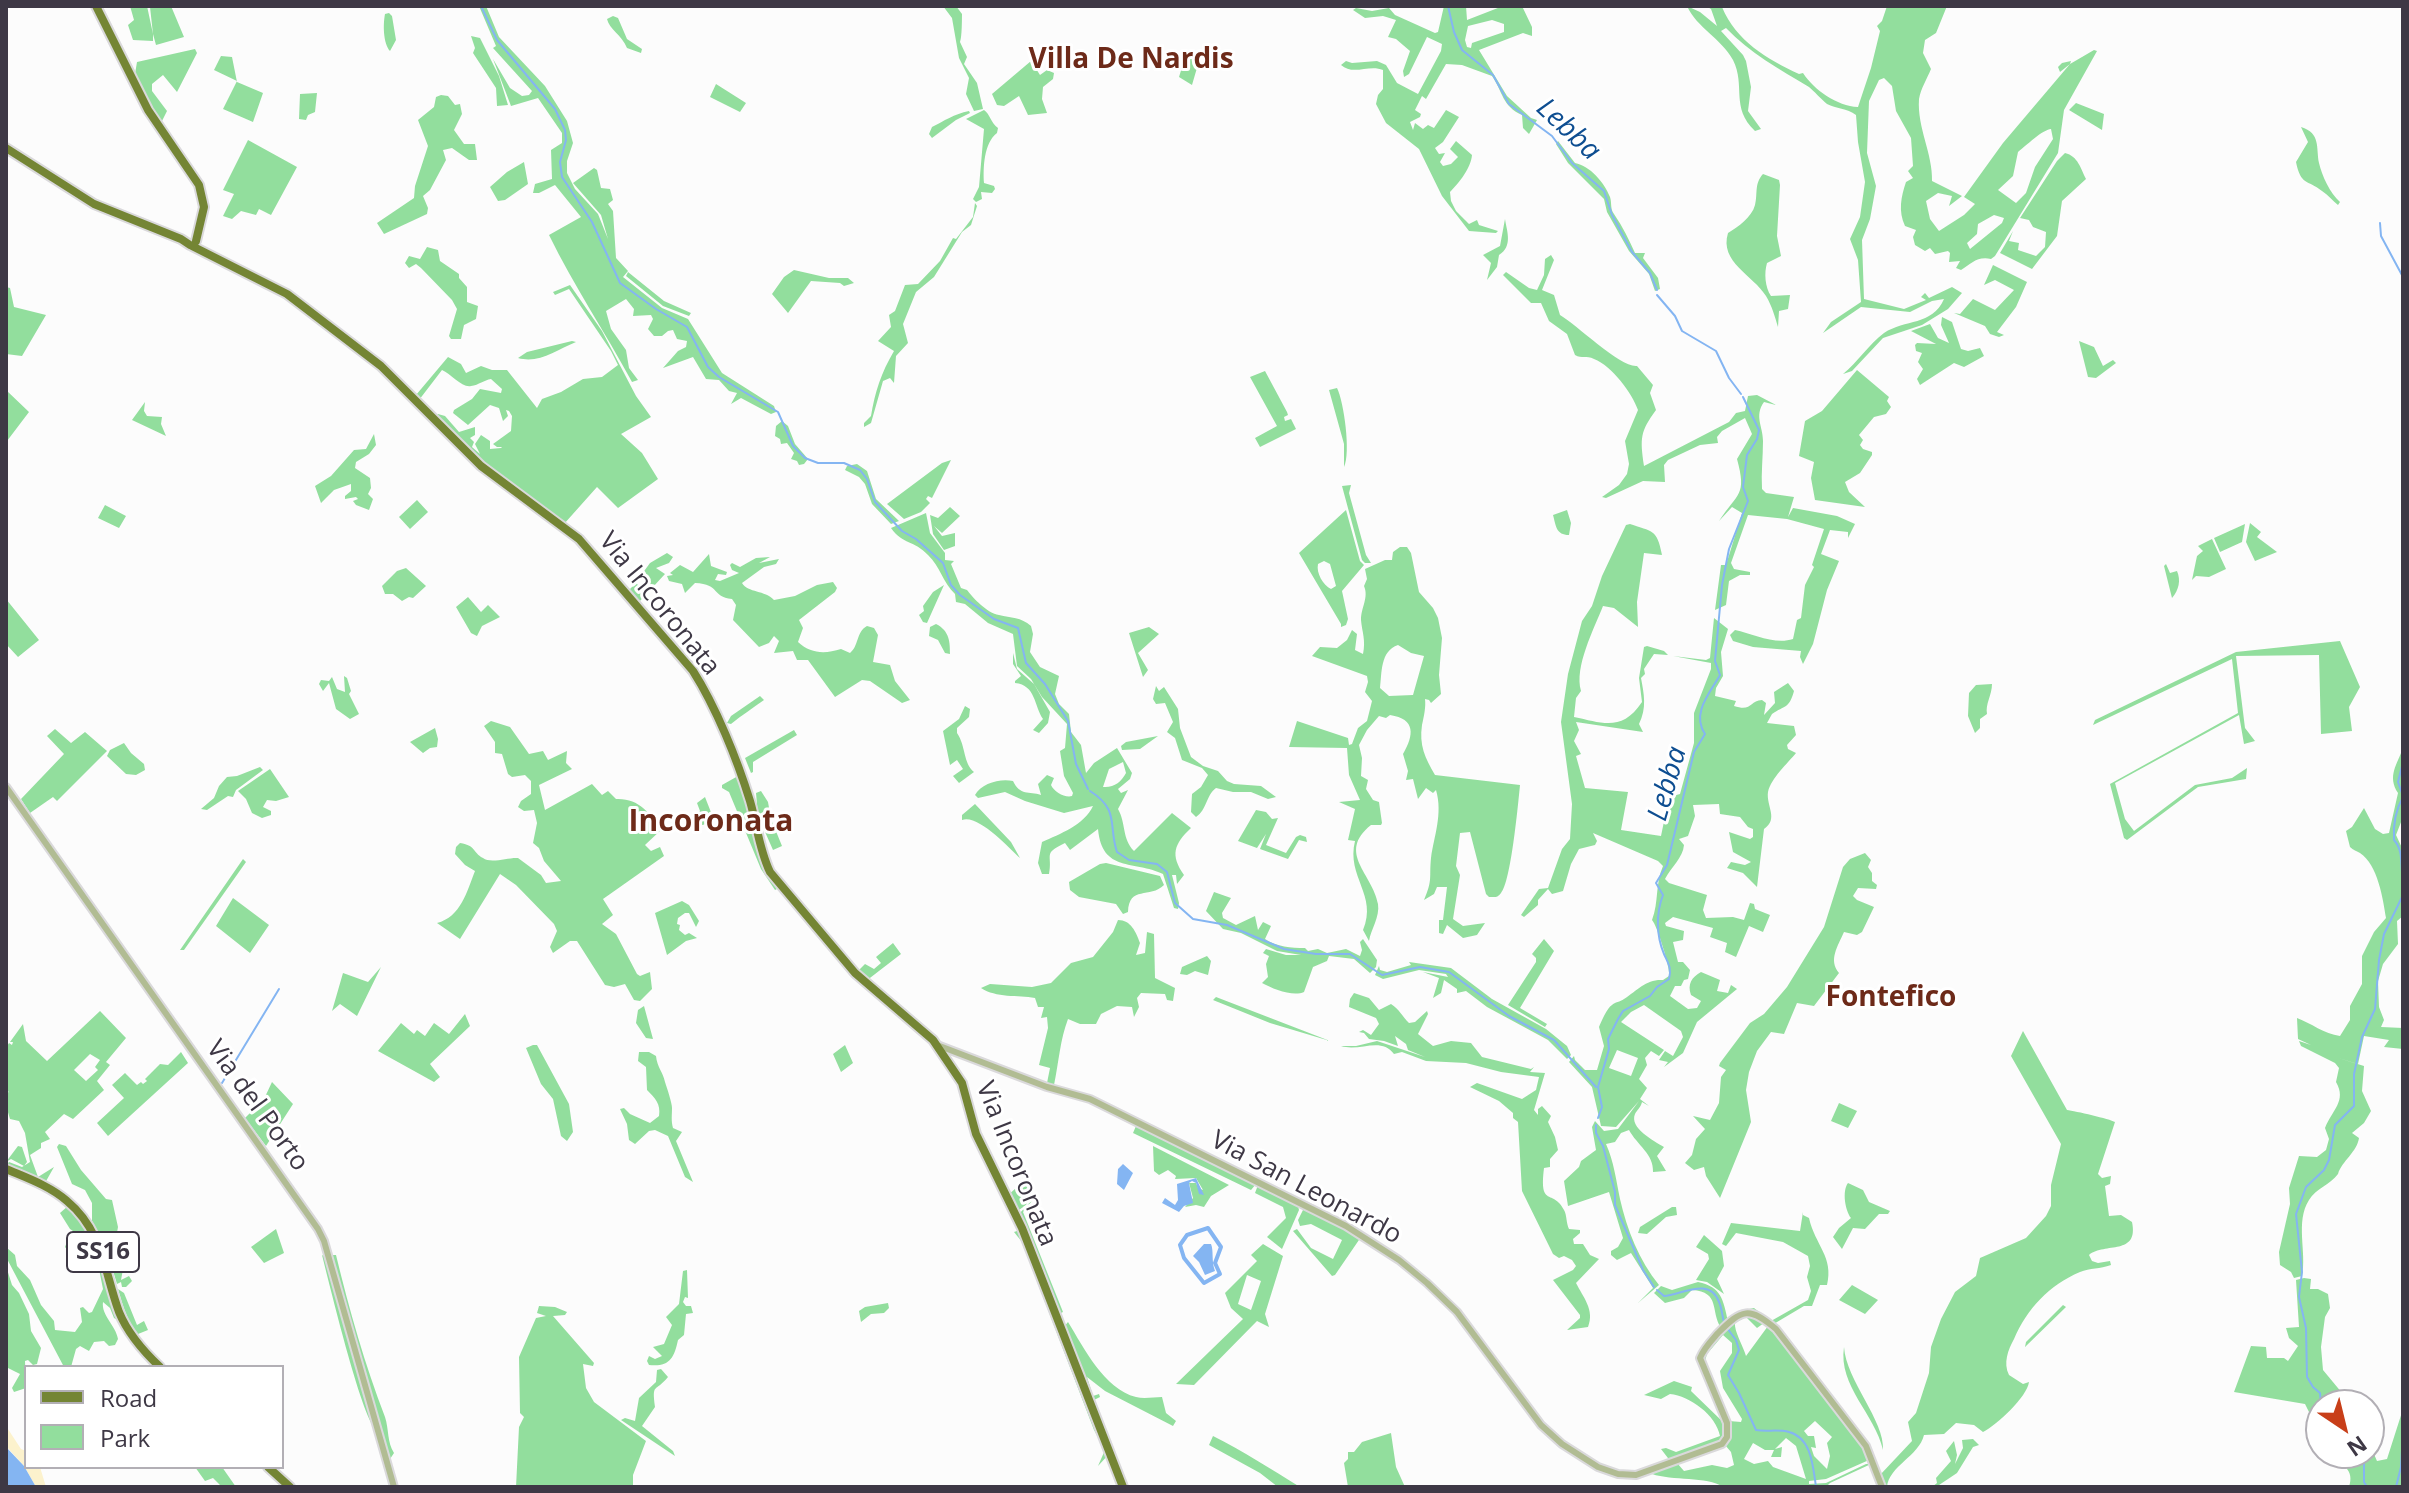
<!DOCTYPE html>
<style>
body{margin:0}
#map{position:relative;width:2409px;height:1493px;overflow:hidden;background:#fcfcfc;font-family:"Open Sans",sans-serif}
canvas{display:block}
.frame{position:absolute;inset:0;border:8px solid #3e3845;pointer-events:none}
.legend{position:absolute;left:24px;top:1365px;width:260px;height:104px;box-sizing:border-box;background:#fff;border:2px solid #b2afb5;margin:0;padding:10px 14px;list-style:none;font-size:24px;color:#3e3845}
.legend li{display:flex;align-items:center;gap:16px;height:40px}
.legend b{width:40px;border:2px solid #b2afb5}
.north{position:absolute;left:2305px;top:1389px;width:80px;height:80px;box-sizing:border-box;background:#fff;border:2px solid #b2afb5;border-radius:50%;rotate:145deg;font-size:22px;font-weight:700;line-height:32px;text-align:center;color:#3e3845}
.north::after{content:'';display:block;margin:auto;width:28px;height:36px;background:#c83f19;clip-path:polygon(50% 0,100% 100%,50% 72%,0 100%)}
</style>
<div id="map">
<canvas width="2409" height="1493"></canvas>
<div class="frame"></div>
<ul class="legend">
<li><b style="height:10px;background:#748534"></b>Road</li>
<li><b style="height:22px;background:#92de9d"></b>Park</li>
</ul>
<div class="north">N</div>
</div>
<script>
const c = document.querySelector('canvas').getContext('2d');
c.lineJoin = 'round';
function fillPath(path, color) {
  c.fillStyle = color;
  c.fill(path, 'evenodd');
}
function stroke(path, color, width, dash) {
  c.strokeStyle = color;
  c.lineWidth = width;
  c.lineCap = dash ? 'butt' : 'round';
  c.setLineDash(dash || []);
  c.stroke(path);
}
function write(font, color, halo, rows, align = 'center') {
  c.font = font + ' "Open Sans",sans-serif';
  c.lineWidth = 6;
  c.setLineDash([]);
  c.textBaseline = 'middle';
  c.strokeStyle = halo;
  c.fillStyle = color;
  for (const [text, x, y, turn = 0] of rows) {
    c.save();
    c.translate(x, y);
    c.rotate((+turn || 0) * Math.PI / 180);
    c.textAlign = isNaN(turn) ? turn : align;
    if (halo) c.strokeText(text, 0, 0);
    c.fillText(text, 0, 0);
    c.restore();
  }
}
fillPath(new Path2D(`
 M130,6H147L153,34L150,7L171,6L184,37L156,45L153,34V41L133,40L128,25L134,20Z
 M479,6H486L499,37L545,86L567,121L573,143L567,161V173L575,189L598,214L608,239L601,215L573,183L594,168L597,170L601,188L610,189L613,200L608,204L613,211L616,258L628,271L623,277L662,308L688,319L722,373L774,406L776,412L771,414L741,398L731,404L737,393L729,391L719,380L706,379L693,357L663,368L678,351L686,347L687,341L677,339L673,330L668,331L662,336H654L648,329L653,319L651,315L633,316L634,309L626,299L606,311L611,329L626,350L629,368L638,380L632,382C605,332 574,286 549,235L581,217L555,185L539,193H533L535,184L552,179L551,150L562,143V133L538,98L511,106L493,59L510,88L522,96L529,95L532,91L493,48L496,46Z
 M943,6H956L962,14C962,18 962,38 960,42L967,57L964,64L977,83L983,109L974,111L966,94L969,78L959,58L952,18Z
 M1444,6H1466L1467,20L1503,6H1522L1532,27V36L1523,33L1479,50L1507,96L1531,118L1537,120L1529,134L1523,128L1522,115C1502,106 1503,92 1492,76L1462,65L1446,64L1426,99L1422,96L1415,110L1421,114L1420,117L1410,122L1413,130L1415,123L1423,129L1428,125L1434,128L1446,110L1459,117L1443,142L1435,148L1439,154L1445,153L1440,162L1443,166L1451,164L1458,157L1450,149L1456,141L1472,155C1471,168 1459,183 1450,192L1451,201L1456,211L1469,224L1477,220L1479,225L1498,231L1496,233L1469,231L1442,196L1419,149L1386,123L1376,104L1378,95L1383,89V70C1369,64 1353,76 1341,65L1346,61L1352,63L1377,61L1386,65L1397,83L1418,94L1441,51L1442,44L1427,37L1409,74L1404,77L1403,71L1410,51L1396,39L1388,37L1396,20L1383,16L1365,18L1353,10L1356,8L1372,11L1389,8L1395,15L1435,33L1438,32ZM1492,20L1504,24V32L1472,43L1471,48L1467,47L1465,40L1468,26Z
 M1687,6L1700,12L1717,26L1711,9L1706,6L1722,7C1736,41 1767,59 1799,74L1803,73C1814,90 1837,106 1858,107L1871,68L1880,31L1877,26L1882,21L1887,6H1947L1936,33L1925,40L1923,53L1931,69C1927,79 1921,88 1919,99C1917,128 1933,154 1932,181L1962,196L1949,206L1952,196L1938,193L1926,201L1930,219L1939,231L1964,215L1975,204L1964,197L2003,143L2070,64L2060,72L2058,67L2062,63L2071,61L2070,64L2094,50L2097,51L2064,110L2058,153L1995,256L1991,259C1977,256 1971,264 1961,270L1956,268L1960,261L1949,262L1950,253L1948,251L1935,254L1930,248L1925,251L1915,245L1913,237L1916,230L1905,226C1898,211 1901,197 1906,182L1913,178L1908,171L1913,166L1911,138L1896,111L1892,86L1884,78L1879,80L1869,101L1867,153L1876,186L1870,219L1862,240L1864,299L1904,309L1926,300L1921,297L1925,293L1929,298L1952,287L1962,293L1948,309L1922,325L1883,338L1852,371L1843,374C1857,363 1869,344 1884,333C1905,319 1932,326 1944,299L1932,301L1910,312L1861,307L1823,333L1831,322L1861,302L1858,260L1850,239L1860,217L1865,182L1858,142L1856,115C1847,108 1836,109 1827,104C1821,99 1814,91 1809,87C1779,69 1750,53 1726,28L1721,31L1743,55L1746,61L1751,87L1748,111L1761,129L1755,131C1730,107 1746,86 1733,60C1721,38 1697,28 1687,6ZM2051,129L2053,139L2035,167L2026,193L2016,203L1998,190L2013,176L2018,152C2027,145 2042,130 2051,129ZM1994,215L2004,218L2002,223L1970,249L1967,243L1977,234L1978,224Z
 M389,13L392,16L396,40L390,51C383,43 383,24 385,14Z
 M613,16L618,18L627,39L642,49L641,53L627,48C622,35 609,29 607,19Z
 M471,36L480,38L499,76L508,105L497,106L496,88L473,53L475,48Z
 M195,49L197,53L177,92L163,75L152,84V91L167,111L161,123L135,74L137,62Z
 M221,56L232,57L237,82L263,93L253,122L223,109L237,81L214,70Z
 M1190,57L1199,61L1192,85L1179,77L1183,64H1186Z
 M1031,61L1040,75L1047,70L1054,73L1053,79L1043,87L1042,99L1047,113L1028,115L1019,96L1004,106L997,105L992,94Z
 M716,84L746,103L740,112L710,97Z
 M317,93L315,112L308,115L306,120L299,119L300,94Z
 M441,95L448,96L455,105L460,104L462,114L454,130L464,144H475L477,160H469L452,148L443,150L446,160L430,190L423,196L428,208L427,214L384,234L377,223L414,198L415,186L428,146L418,120L434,107L436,97Z
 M2076,103L2104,114L2102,130L2069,110Z
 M984,110C990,114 991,123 998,128L997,133C984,143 983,167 984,183L994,186L995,189L992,193L981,192L982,199L976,202L973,199L979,187L984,129L966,119Z
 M969,111L970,113L956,120L932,138L929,134L932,127C944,121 954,114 969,111Z
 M2301,127C2321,133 2316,148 2319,163C2322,176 2330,193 2340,202L2338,205C2333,201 2328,195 2322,191C2307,179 2301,186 2296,162L2308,142Z
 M248,140L297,167L271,215L259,209L256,215L241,211L232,219L223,216L234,194L223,190Z
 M1558,141L1575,163C1590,166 1604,182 1610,197C1612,203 1610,209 1614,214C1623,227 1629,240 1635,253H1645L1643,258L1658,278L1660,289L1655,291L1649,274L1629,251L1607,212L1604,199L1568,163L1556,144Z
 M2065,153C2078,156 2081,169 2086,179L2062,201L2057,236L2032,269L2000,253L2013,231L2009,241L2019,243L2018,250L2036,256L2045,247L2046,232L2033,227L2029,220L2020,218L2057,161Z
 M524,162L528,184L505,200L498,201L490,187L507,172Z
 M1763,174L1779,180L1780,185L1777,236L1781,256L1767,263C1764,273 1765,287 1771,296L1790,295L1788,309L1779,311L1778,327C1775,317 1772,306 1766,296C1753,275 1719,262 1728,233C1738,227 1752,217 1755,205C1758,193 1754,184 1763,174Z
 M975,203L977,206L971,225L962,232L934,277L916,292L903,324L908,343L896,356L894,383L890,378L883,381L871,423L864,427V423L871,416C875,392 881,373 894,351L878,341L891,327L889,315L895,311L905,285L918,284L940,261L953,238L956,239L973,217Z
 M1505,219C1507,232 1513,246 1499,255L1497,267L1487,280L1491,263L1483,255L1500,246Z
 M427,247L438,250L440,261L459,274V278L467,287V302L478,306L476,319L464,325L461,339H451L449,336L457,309L452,300L421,268L416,264L409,268L405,263L409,256L420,259Z
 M1551,255L1554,260L1542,290L1554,295L1560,315C1577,325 1621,368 1637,366L1653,385L1650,393L1656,410C1640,432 1640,438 1644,466L1729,422L1736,413L1745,411L1748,396L1757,395L1776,405L1764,402C1754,416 1763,426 1763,441C1763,457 1761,473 1762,489L1766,493L1794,497L1788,517L1793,508L1837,516L1855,524L1848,538V532L1830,530L1821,554L1839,561L1827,590L1813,644L1803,664L1800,657L1801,651L1753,647L1733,641L1730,635L1735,630C1753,634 1775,645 1793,639L1797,620L1801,618L1805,585L1814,567L1812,565L1824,529L1787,519L1748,515L1731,563L1734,569L1750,572V575H1740L1729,581L1726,605L1715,610L1721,565H1726L1742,513L1732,507L1719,521C1738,492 1747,496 1737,459L1752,434L1745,418L1722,431L1717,437L1718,443L1700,445L1668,460L1664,465L1665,482L1643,481L1606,498L1602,497L1619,485L1627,474L1629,464L1625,441L1638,410C1632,393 1612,366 1594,359C1586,355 1582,359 1575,355L1567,334L1549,321L1541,303H1531L1503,275L1506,272L1529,288L1537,290L1544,275L1545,259Z
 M1993,265L2027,282L2016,307L1997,332L2004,335L1999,337L1990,334L1985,326L1954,313L1960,314L1973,299L1995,310L2014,290L1995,280L1984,285Z
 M794,270L829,278H848L854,283L844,286L840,283L811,281L788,313L772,294L784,277Z
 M628,272L664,301L691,313L689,316L663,306L626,276Z
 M570,285L602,331L636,396L651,417L621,434L642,453L658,479L618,508L597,487L564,524L498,477L435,417L438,414L445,416L459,432L475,427V435L470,438L474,442L472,447L480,454L475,444L481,435L490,441V449L501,448L502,447H497L493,444L511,431L512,416L509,411L506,410L508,416L503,421L499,408L490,405L468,425L453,413L454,410L472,399L480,389L501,393L502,389L491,379C484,380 479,385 471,386C462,388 451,374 442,370L419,400L416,395L448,357L461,364L466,373L481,366L492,370H507L537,408L542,399L561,392L583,379L602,377L618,365L611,351L569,289L555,295L553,292Z
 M6,287L10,288L14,307L46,315L22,356L6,354Z
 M1942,317L1952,322L1961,349L1968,351L1980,348L1984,356L1964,367L1954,363L1920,385L1917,379L1923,369L1918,362L1922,353L1916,351L1915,345L1917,343L1936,344L1911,331L1930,324L1938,338L1949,343L1941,325Z
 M572,341L576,342C556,350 539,364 518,358L527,352Z
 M2079,341L2094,347L2103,366L2113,360L2116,363L2096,378L2088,377Z
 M1857,370L1889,397L1887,401L1891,407L1886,414L1874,417L1859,435L1863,440L1860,445L1863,449L1872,452V455L1860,473L1845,482L1849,492L1865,507L1815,500L1811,478L1814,462L1799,456L1805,421L1822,411Z
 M1265,371L1287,412L1288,415L1284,417L1285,421L1291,419L1296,429L1260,447L1255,438L1277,426L1250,377Z
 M1337,388C1344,402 1351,453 1344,467V444L1329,390Z
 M6,390L29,412L7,441H6Z
 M145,402L144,411L147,416L162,417L161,424L166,436L132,420Z
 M782,421L788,426L795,444L808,459L804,464L799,465L797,461L791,459L794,453L787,443L781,444L780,439L775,436L776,426Z
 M374,434L376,445L369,454L356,462L355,468L370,478L371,488L368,494L373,499L369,510L356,505L353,501L358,499L356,497L345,499V496L351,491V484L334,490L321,503L315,486L331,476L354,450L366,449Z
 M951,460L932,498L928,496L926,499L930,503L921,512L904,519L887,504L942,463Z
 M857,464L867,471L876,499L899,521L891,524L872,504L865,484L859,477L845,470L847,466Z
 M1351,485L1349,493L1366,555L1371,563H1365L1362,560L1342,486Z
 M417,500L428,512L410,529L399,517Z
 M105,505L126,516L119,528L98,518Z
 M950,507L960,516L942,533L934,526L942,536L955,533V546L944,550L933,534L930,515L938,518Z
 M1346,510L1360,561L1364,565L1342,591L1348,619L1346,625L1341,627V624L1299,553ZM1324,561L1330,564L1336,586L1331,589C1323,585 1316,573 1318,564Z
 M1567,510L1571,523L1569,535C1556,535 1556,526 1553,515Z
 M926,513L930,533L945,553V560L954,561L951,564L961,588L967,590C973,598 987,613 999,615C1011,618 1021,617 1031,626L1033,634L1030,652L1040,667L1059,676L1055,694L1059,704L1069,714L1071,732L1081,745L1086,773L1094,763L1117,748L1132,773L1130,779L1118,789L1121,793L1128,790L1118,809C1126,823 1122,839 1134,851L1172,813L1191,828C1174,844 1170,855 1184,875L1177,884L1176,875H1172L1179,903L1178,909L1174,908L1163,874C1134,860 1102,873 1098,829L1070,850L1065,843C1042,854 1053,854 1049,874H1042L1038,863L1042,842C1060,834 1084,825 1093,806L1064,813L1025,801L1005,792L978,798L975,795C981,783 1001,778 1013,781C1020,796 1029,791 1041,795L1038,784L1047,775L1054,778L1051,785C1054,792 1065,798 1072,796L1073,793L1064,776L1060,751L1065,748L1067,724L1042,697L1031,679L1017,666L1013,634L988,623L965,604L956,602L955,594C943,583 940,566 928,555C914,540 903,545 891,528ZM1123,762L1126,773C1121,782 1114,788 1103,787L1109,769Z
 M2250,523L2261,532L2257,537L2277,552L2255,561L2246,542Z
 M1630,524C1652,532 1657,528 1662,555L1644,553L1637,602L1638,627L1614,608L1603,606C1594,629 1574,667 1581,691L1576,698L1574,717C1603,723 1622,732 1642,702L1639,678L1644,647L1647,646L1664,651L1668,655L1654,654L1644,669L1645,674L1641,678C1644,694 1647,708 1639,724L1643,732L1576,722L1579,730L1574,741L1581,754L1576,756L1585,788L1628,792L1621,830L1661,836L1669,797L1680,794L1694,743V713L1711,669V663L1673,656L1706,660L1710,658L1714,618L1728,629L1721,652L1723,676L1716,688L1715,696L1736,701L1734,706C1752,712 1749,701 1762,700L1766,703L1764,715L1775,703L1774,692L1788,683L1794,691C1789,709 1785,705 1772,714L1767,723L1794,726L1796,735L1787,745L1788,749L1796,753C1788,763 1771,778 1768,792C1766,806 1779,819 1764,829L1757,887L1743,873L1727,868L1731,862L1745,865L1751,862L1733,852L1729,832L1750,839L1753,837V829L1748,827L1740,817L1720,814L1719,804L1693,805L1695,816L1688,836L1679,839L1684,845C1683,858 1671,867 1665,879L1669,883L1707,895L1703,910L1706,918L1733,917L1744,920L1750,903L1754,904L1755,909L1770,915L1763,932L1749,926L1736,957L1725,952L1727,943L1710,937L1713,928L1673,917L1665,923L1666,926L1684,931L1683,940L1673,942L1678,962H1683L1690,970L1688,979L1684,980L1681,986H1675L1670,996L1688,1009L1697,1008L1701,1001L1691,995C1687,984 1692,977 1701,972L1720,980L1717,991L1728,993L1731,985L1737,989L1697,1022L1683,1053L1664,1067L1668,1062L1659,1060L1665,1051L1673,1056L1683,1037L1681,1031L1644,1005L1631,1012L1621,1022L1664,1050L1659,1056L1651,1051L1645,1058L1647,1065L1639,1079L1647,1088L1640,1099L1649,1106L1642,1102C1641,1107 1637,1110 1635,1114C1629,1128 1654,1141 1664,1147L1657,1156L1666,1171L1653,1172C1654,1154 1637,1145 1629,1130L1621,1133L1615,1142L1606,1144C1614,1162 1616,1180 1620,1199C1627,1230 1639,1260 1659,1285L1638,1303L1653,1288L1631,1253L1617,1260L1611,1255V1251L1618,1247L1623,1238L1609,1192L1568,1206L1564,1181L1579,1167L1581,1161L1596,1150L1592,1127L1595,1121L1604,1131L1618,1129L1639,1101L1616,1127L1601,1126L1592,1087L1569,1062L1574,1056L1575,1060L1585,1070H1597L1604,1046L1599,1027C1601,1022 1607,1008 1612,1005C1615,1002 1620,1002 1624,999C1638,990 1646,979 1663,980L1669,976C1671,970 1657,925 1652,920C1659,902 1655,884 1663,866L1658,861L1593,833L1597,841L1595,845L1579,849L1571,864L1563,891L1552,894L1548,889L1538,900V905L1524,917L1521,915L1539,889L1548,888L1562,849L1570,839L1572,804L1561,722L1568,674L1582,621L1592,606L1602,576L1626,525ZM1617,1050L1638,1058L1631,1076L1609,1068Z
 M2245,524L2242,542L2220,552L2214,538Z
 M2212,539L2226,569L2209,577L2196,576L2192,580L2197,556L2203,551L2198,546Z
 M1400,547H1407L1411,553L1419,592L1433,608L1438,618L1442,638L1439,675L1441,694L1431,703L1429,700L1425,699C1426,707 1424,716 1422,725C1419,745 1425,758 1435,775L1520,785C1518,805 1511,882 1501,893C1497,898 1496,897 1489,897L1486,894L1470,832L1460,833L1456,866L1460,875L1453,919L1463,926L1485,923L1477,935L1463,938L1447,925L1443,934L1439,933V920H1443L1447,887H1437L1434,894L1424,900C1433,879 1429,878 1431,858C1434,836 1443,814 1436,790L1433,793L1426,788L1418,799L1413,779L1406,780L1408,771L1403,754C1414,735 1416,719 1390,715L1386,718L1379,716L1367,730L1359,745L1362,758L1361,776L1368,780L1366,789L1373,800L1379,802L1382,823L1381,825H1371C1336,853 1373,874 1378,904C1380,917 1371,929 1369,941L1363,930C1378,895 1346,877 1355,841L1348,840L1355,809L1339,802L1360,800L1349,775L1347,748L1289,747L1297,721L1348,738L1349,745L1352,744L1358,728L1367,721L1372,701L1365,692L1368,682L1367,676L1312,656L1320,647L1337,648L1347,640L1352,630L1357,634L1355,650L1363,654C1366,640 1362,632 1361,620C1361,607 1369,598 1364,586L1367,579L1365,569L1385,560H1392L1393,552ZM1398,645L1411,653L1424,656L1413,695L1389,696L1380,688C1382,673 1380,651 1398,645Z
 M667,553L673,557L669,563L656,568L665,574L639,602L629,590L636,583L643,590L650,582L642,574L650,563Z
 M709,554L711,566L727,572L726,575L718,574L715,580L720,581L739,573L732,570L730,565L732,563L740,567L756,558L770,557L759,563L779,559L776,564L764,567L742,583C748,593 765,590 774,600L795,596L817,585L833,582L837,588L835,592L799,620L803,628L798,642C811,654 825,654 841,649L850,653C859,646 856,632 867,626L874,628L878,635L873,662L890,665L895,681L910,700L902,703L870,681L862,680L835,697L808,660H797L793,651L774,653L779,641L774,636L769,643L759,647L733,620L736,605L732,599C711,597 721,584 695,583L685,593L682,584L669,581L667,576L673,575L670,573L680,565L693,572Z
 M2166,564L2170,573L2177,571C2181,580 2179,590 2172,598L2164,566Z
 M406,568L426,586L413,598L409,597L402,601L393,594H385L382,586L397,571Z
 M944,585L927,623L923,622L919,615L924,611L923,606L933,592Z
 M468,597L481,612L488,605L500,617L482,626L477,636L471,633L456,607Z
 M6,599L39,640L18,657L6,644Z
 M936,624C950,631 950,643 950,654L945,653L938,640L929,636L930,627Z
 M1149,627L1159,634L1138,653L1148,670L1143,677L1129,633Z
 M2340,641L2360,687L2349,707L2352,731L2321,734L2319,655L2236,656L2245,728L2255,741L2244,744L2239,715L2115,783L2125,819L2134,831L2195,785L2232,778L2247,768L2246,779L2198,787L2127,840L2124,838L2110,784L2238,713L2232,659L2093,725L2095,720L2236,652Z
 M1013,653L1017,669L1034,684L1050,712L1048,723L1039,733L1033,730L1043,719C1034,706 1036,685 1015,683V681L1021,676L1013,664Z
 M344,676L347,678L351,691L349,694L359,714L350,719L336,709L329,683L323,691L319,684L321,680L329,681L332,677L337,689L345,692Z
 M1992,684C1992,695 1985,704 1987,714L1980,719V728L1975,733L1968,716L1969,693L1976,685Z
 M1156,686L1159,691L1164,687L1178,709L1180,728L1191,757L1203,766L1218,771L1227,781L1234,784L1261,786L1276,797L1268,799L1251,792H1233L1216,788C1206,795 1207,810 1196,817L1191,812L1192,794L1201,787L1208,775L1202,768L1182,760L1175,738L1167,732L1173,722L1165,703L1156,704L1153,699Z
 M760,696L764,700C753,708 742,715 731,724L727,723L731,716Z
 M965,706L970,709L969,717L957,728V733C966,746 963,763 974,772L959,783L953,776L963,769L957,760L950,765L943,731L959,719Z
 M491,721L510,727L529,754L543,751L548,760L567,751L566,763L572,769L539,785L545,810L592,784L602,795L608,791L616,799C639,798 649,813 662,829L645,845L651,851L660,847L664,856L603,899L613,915L602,924L616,934L637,974L640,976L650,972L652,989L640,1001L634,1000L625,984L614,987L605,985L577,941H570L553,953L550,947L557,931L554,924L516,885L500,874L460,939L437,923C461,917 467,891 475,871L465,865L455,854L456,847L460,843C477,846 472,852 483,858C491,864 509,857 518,858L541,875L546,883L561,881L544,861L539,848L533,843L537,823L534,810L524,811L518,807L521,801L531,794V781L525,775L512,777L508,774L502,754L495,753V742L484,726Z
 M435,728L438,739L437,747L430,748L423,753L410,742Z
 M55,729L71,743L85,732L107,751L57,801L53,797L30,813L21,799L64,754L47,736Z
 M794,730L797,735L753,762V772L751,773L745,758Z
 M1158,736L1140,749L1122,750L1121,746L1126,742Z
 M124,743L131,753L144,764L145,770L136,775L126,774L107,756L110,750Z
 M2403,748V817L2396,835L2403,850V916L2397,921L2398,944L2383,964L2378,981L2379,1007L2384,1020L2381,1027L2403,1028V1049L2384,1047L2389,1040L2364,1036L2358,1064L2335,1057L2364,1066L2362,1091L2371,1111L2364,1123L2352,1133L2359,1138C2357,1152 2342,1161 2338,1174C2330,1185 2316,1188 2309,1200C2295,1222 2307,1252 2302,1276L2294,1278L2291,1272L2280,1265L2279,1252L2290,1204L2289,1188L2299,1156L2317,1157L2326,1150L2329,1139L2325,1128C2332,1110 2347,1101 2336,1082L2339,1068L2335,1063L2301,1046L2299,1041L2311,1045L2298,1039L2297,1018C2311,1023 2324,1034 2340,1036L2350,1020V1006L2362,984V956L2374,932L2386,918C2383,899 2378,865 2360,853C2357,851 2353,850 2350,847L2346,831L2352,827L2364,808L2375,829L2383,834L2389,833L2398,793C2387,776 2397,765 2403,748Z
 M260,767L263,770L236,790L233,797L228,796L207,810L201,809L214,798L219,786L227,777L237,776Z
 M270,769L289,797L276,801L267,800L263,807L271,811V815L262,818L252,813L246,799L238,791Z
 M738,776C741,791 748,804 751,818C757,845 760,866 777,889L775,890L761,869L729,792L722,788V785Z
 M761,791L768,802L771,819L782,846L773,850L758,816L756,793Z
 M705,797L714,820L707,812L702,814L706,824L688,829L684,820L700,811L697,803Z
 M975,804L1011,842L1020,858C1008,847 978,814 962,820V815Z
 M1256,810L1266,812L1272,819L1278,818L1266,845L1286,853L1296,837L1300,835L1306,837L1307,842L1299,840L1288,859L1260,849L1266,834L1257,848L1238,841Z
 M1865,853L1871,860L1868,867L1872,873V881L1877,885L1876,889L1858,888L1853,896L1857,900L1874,907L1862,932L1857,935L1844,932C1838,946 1828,960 1839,973L1814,1006L1797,1003L1784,1034L1771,1032L1757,1051L1749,1072L1746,1090L1751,1122L1720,1198L1706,1176L1704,1167L1694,1170L1685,1163L1692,1155L1696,1139L1705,1129L1693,1116L1710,1120L1719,1103L1721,1077L1726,1070L1719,1066L1720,1063L1750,1023L1764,1014L1787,987L1824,927L1843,867L1850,859Z
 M243,859L246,862L184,950H180Z
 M1106,863L1160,876L1164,885C1150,899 1129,885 1128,912L1123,914L1116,904L1079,897L1070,890L1069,882L1100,864Z
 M1214,892L1231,898L1222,913L1223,918L1236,925L1255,916L1258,930L1263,922L1271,926L1265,939C1277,947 1291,948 1305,948L1308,951L1318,949L1327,953L1346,949L1360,956L1362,950L1360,942L1363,939L1377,960L1376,967L1370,973L1354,959L1329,956L1327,961L1313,967L1304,992C1293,997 1273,989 1262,983L1268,977L1266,964L1269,956L1263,953L1266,949L1286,955H1301L1277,951L1241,933L1223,929L1206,911Z
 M233,898L269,925L250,953L216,926Z
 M682,901L689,905L699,921L696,927L689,913H685L678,918L677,924L680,925L679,930L685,935L689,933L697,938L686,941L667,955L655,913Z
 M1118,920C1131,920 1136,932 1140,943L1136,955L1145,953L1147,932L1154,934L1155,978L1175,988L1173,1001L1167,1000L1165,994L1141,993L1137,998L1139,1007L1134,1017L1132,1007L1117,1006L1101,1014L1096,1024H1080L1068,1019C1060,1040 1059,1061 1054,1085L1047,1083L1050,1068L1039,1065L1048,1028L1047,1017L1041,1018L1044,1007H1038L1035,998C1018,995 996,998 981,988L990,984L1032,987L1051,983L1071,963L1093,957L1113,932Z
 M1544,939L1554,951L1520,1008L1547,1024L1545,1027L1508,1005L1536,962V958L1532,954Z
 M893,943L901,954L866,981L857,972L865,964L874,969L881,963L876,957Z
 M1207,956L1211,961L1208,975L1195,971L1187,975L1180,974L1182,967Z
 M1409,962L1451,968L1492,999L1546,1029L1567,1046L1571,1055L1567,1059L1548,1040L1487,1007L1466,991L1457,993V989L1444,980L1441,993L1433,998L1439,978L1423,972L1448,977L1446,974L1419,970L1383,979L1375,975L1379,966L1380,970L1387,972L1411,965Z
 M381,967L357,1016L340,1004L332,1011L343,973L368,982Z
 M1354,993L1369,998L1379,1010L1391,1004C1400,1010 1402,1016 1409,1023L1415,1022L1427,1011L1428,1014L1418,1034L1433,1046L1451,1041L1471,1043L1482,1057L1531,1069L1534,1067L1530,1072L1545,1073L1534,1110L1538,1115V1109L1542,1106L1551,1116L1548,1122L1555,1137L1558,1150L1550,1159V1167L1544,1168C1539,1209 1553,1188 1564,1210C1567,1215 1566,1223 1569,1229L1580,1230V1233L1573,1239L1574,1244H1583L1590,1255L1599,1259L1576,1283C1583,1297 1595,1310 1588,1327L1567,1330L1580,1318V1315L1553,1280L1573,1270L1576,1266L1572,1260L1564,1256L1559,1258L1553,1254L1522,1191L1518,1122L1513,1118V1113L1499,1101L1470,1087L1477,1083L1522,1099L1536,1090L1539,1077L1501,1072L1466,1063L1426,1061L1402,1052L1394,1054C1381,1036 1360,1052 1341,1046H1356L1377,1041L1425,1057L1408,1050L1406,1044L1395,1036L1398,1046L1384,1041L1369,1039L1364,1033L1359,1032L1363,1030L1371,1035L1379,1024L1376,1018L1349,1007L1350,999Z
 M1216,997L1330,1041L1270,1023L1213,1000Z
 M644,1006L653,1039L646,1038L636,1023L638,1010Z
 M100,1011L126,1038L106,1062L110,1065L97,1081L104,1090L73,1119L64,1114L45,1132L50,1139L41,1143V1148L30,1155L38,1177L54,1167L45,1183L6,1166L9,1162L22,1167L30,1162L25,1133L19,1121L10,1119L7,1109L6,1112V1093L9,1092L6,1090V1048L9,1043L12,1045L13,1042H10L23,1024L26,1041L47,1061ZM90,1054L100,1060L95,1067L98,1070L86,1081L74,1070Z
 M465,1014L470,1026L430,1064L440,1077L434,1082L378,1051L401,1023L414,1034L417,1030L425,1036L434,1023L449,1034Z
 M2023,1031L2067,1110C2075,1111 2110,1119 2115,1122L2098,1174L2102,1178L2111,1176L2110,1184L2105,1186L2109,1216L2121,1215L2132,1222C2139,1256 2105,1242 2089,1255L2092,1261L2098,1263L2110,1261L2111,1265C2100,1269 2090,1268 2080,1272C2049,1285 2027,1309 2014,1339C2008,1350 2003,1363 2009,1375L2023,1384L2029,1382C2027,1397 1997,1425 1983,1432L1974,1425L1956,1423L1944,1434L1924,1435C1919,1456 1889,1466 1887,1487H1883L1880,1475L1912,1441L1908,1422L1916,1413L1929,1373L1931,1347L1941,1319L1955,1292L1976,1276L1980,1258L2026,1238L2046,1216L2051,1206V1185L2061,1144L2011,1056Z
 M533,1045H537L569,1104L573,1132L567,1141L561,1136L553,1099L541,1084L526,1048Z
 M845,1045L853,1063L841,1072L833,1054Z
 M181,1052L188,1063L108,1136L97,1123L124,1098L112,1085L125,1073L137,1085L141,1082L143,1084L147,1081L145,1079L160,1064L168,1065Z
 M639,1052H649L656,1056C657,1067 663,1072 665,1082C667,1088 672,1103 672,1108C672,1116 671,1120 673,1128L682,1132L676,1141L693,1182L685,1177L668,1136L655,1130L649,1131L635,1144L629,1140L627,1124L620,1109L624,1108L630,1114L650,1123L659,1116C661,1104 655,1098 647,1090L646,1067L638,1061Z
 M272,1082L293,1104L266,1146L245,1118L264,1099Z
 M1839,1103L1857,1111L1848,1128L1831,1121Z
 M1136,1126L1256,1184L1251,1190L1133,1133Z
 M59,1144L66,1146L81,1170L106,1199L112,1200L118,1227L116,1238L124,1264L121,1280L129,1276L132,1281L126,1287H122L121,1282L117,1284L105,1244L92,1221V1203L85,1190L72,1184L57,1147Z
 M18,1146L22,1147L27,1162L24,1166L11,1159L6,1162Z
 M1153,1146L1229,1185L1211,1196L1204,1207L1196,1205L1185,1207L1193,1198L1189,1183H1196L1198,1188L1203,1190L1196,1178L1175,1179L1176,1176L1168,1170L1159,1175L1154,1171Z
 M1023,1182L1032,1194L1026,1205L1016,1212L1008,1195Z
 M1848,1183L1863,1190L1869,1202L1890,1211L1888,1214H1879L1865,1229L1853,1228L1842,1249L1833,1237L1839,1228L1851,1218C1845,1210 1842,1191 1848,1183Z
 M1258,1185L1298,1206L1299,1210L1282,1249L1267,1237L1286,1218L1283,1207L1255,1193Z
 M1036,1196L1023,1212L1063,1312L1059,1314L1018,1215Z
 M68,1206L96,1243L121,1322L114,1318L110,1308L103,1302C101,1315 116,1326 118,1339L115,1345L109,1346L104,1341L94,1342L89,1351L80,1346L76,1349L71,1367H64L6,1257V1247L15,1255L17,1266L30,1280L41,1305L54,1321L55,1330L75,1332L82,1322L80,1308L83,1307L89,1313L92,1312L103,1289L97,1259L76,1260L65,1247L68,1239L76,1243V1233L70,1229L60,1213Z
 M1672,1207H1676L1677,1215L1666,1217L1647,1234L1638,1233L1640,1227Z
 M1308,1209L1361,1237L1335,1275L1332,1276L1293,1231L1297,1229L1311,1248L1333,1259L1342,1240L1311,1224L1300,1226L1298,1220L1303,1210Z
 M1803,1212V1215L1809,1218C1815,1245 1834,1257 1827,1285H1820L1812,1306H1804L1772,1325L1749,1309L1754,1308L1771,1321L1808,1300L1811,1291L1807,1277L1810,1266L1808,1256L1783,1242L1736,1233L1726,1246L1722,1244L1731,1223L1800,1231Z
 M276,1229L284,1253L264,1263L251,1247Z
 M1020,1230L1109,1454L1098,1466L1105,1450L1094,1430L1022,1242L1014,1232Z
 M1704,1235L1722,1251L1724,1266L1717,1279L1724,1294L1707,1282L1696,1280L1709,1259L1708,1254L1696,1247Z
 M1263,1244L1283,1256L1265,1314L1269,1327L1257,1321L1194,1385L1176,1384L1243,1319L1231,1308L1225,1293L1257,1261L1251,1255ZM1247,1275L1261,1281L1251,1310L1238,1304Z
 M322,1255L327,1258L376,1430C361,1416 329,1282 322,1255Z
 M332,1255H336C349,1309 365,1365 385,1417C389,1429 387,1442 394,1453L390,1459Z
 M6,1266L12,1285L19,1293L29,1314L31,1331L41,1348L37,1364L33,1365L28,1360L25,1361L26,1388L14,1392L12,1388L20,1374L8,1368Z
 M687,1270L688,1298L685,1297L683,1302L686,1306H691L693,1313L686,1314L684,1335L678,1340C674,1359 669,1367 649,1365L647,1361L649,1356L655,1359L662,1356L653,1347L664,1344L672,1325L666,1317L679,1304L683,1271Z
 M2304,1278L2311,1279L2310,1289H2318L2328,1294L2330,1308L2325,1317L2321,1347L2323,1370L2352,1405H2321V1419L2312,1418L2305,1404L2234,1392L2251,1346L2266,1347L2267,1358H2284L2288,1361L2298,1346L2289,1338L2286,1328L2299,1327L2296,1280Z
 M1698,1282C1722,1287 1723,1300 1728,1321L1721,1328C1710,1311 1721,1292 1692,1290L1684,1298L1665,1303L1654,1293L1661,1286L1672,1290Z
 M1852,1285L1878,1300L1865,1314L1839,1300Z
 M118,1289L124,1293L137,1325L144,1321L148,1330L138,1334C127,1321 123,1306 118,1289Z
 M888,1303L889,1308L884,1313L871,1314L861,1322L859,1311L865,1307Z
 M2063,1305L2066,1307L2025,1347L2026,1342Z
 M539,1306L555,1307L567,1312L565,1315L553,1316L594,1363L593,1366L583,1364L586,1388L594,1402L646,1441L633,1475V1487H516L519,1427L524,1417L520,1413L519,1357L536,1318L546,1316L537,1313Z
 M1741,1314L1756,1317L1764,1323L1757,1328L1746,1317L1735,1323C1734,1331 1743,1346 1746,1356L1768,1326L1862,1444L1869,1460L1826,1479L1809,1481V1484L1826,1483L1866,1464H1871L1830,1483L1826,1487H1723C1707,1476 1672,1481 1652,1474L1677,1463L1684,1471L1712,1465L1727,1468L1734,1465L1731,1452L1725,1445L1729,1421L1741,1422L1742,1419L1723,1388L1720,1371L1732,1353V1343L1723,1335L1707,1354L1705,1361L1701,1362L1706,1347ZM1815,1421L1832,1437L1827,1443L1830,1456L1827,1469L1814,1456L1811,1447L1816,1448L1814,1436H1808L1804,1431ZM1786,1438L1796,1446L1806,1479L1773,1467L1768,1461L1754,1464L1744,1459L1753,1443L1765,1450H1774L1771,1457H1781L1782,1447L1775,1449Z
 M1068,1322C1084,1348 1104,1389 1136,1397C1144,1399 1154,1397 1162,1397L1166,1413L1176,1421L1173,1426L1105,1391L1087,1377L1093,1396L1099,1394L1100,1397L1094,1400V1405L1063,1328Z
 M1844,1347C1846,1380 1885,1421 1883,1450C1875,1414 1838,1386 1844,1347Z
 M661,1369L668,1377C655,1393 652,1382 655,1407L642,1426L673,1451L675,1456L621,1420L625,1418L635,1421L639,1398L656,1382L657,1370Z
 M1674,1381L1692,1387L1691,1391L1723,1422L1726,1435L1720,1444L1671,1462L1661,1449L1666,1448L1676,1452L1720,1436C1716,1415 1690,1396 1670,1394L1661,1399L1644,1395Z
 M2403,1409V1487H2349C2355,1469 2342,1466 2332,1453H2369V1443L2377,1461L2387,1459Z
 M1391,1433L1396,1467L1405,1487H1348L1344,1463L1348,1459V1452H1354L1362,1442Z
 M1213,1436C1243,1451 1271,1469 1300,1487H1278L1260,1473L1209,1445Z
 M1973,1439L1979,1445L1973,1447L1957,1473L1936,1487H1932L1937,1483L1936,1478L1951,1461L1946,1451L1954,1441L1957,1455L1955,1464L1963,1448L1962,1440Z
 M195,1467H222L236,1487H222L213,1478L205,1481Z`), '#92de9d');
fillPath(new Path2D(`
 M6,1426L21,1449L26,1451V1467H40L46,1487H36L24,1466L6,1446Z`), '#fcf2cd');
fillPath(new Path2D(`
 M1123,1164L1133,1173L1124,1190L1117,1184L1118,1169Z
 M1196,1178L1204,1195L1199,1194L1196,1183L1192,1181L1189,1183L1193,1203L1184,1206L1179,1212L1162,1203L1165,1198L1175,1205L1178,1200L1177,1184Z
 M1204,1244H1211C1214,1251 1211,1260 1215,1271L1205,1275L1199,1262L1193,1256Z
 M6,1447L24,1466L36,1487H6Z`), '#84b5f2');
stroke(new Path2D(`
 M481,6L497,40L555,109L565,130L566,140L560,162L562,177L592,222L620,283L656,309L687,327L708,367L719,377L778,412L793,446L805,458L818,463H844L860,470L867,479L875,502L902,531L916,539L943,563L951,585L960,595L994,619L1018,628L1026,663L1045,684L1068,721L1076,764L1088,789
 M1448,6L1454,32L1462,50L1493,75L1509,104L1552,136L1572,163L1604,191L1612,215L1632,252L1650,273L1657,290
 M2380,223L2381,236L2403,277
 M1657,295L1675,316L1682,331L1716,351L1729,378L1741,394
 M1090,791C1120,810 1108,825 1117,852L1129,860L1157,864L1167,872L1175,903L1193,919L1227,925L1284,949L1316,954H1350L1382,975L1420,967L1449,972L1509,1016L1554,1040L1596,1087
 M2403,796L2398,782L2403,762
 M2403,797C2395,811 2393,824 2394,840C2404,851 2400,865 2403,880
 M222,1083L279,989
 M1598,1118L1602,1107L1598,1087L1609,1049L1608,1039L1618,1019L1623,1011L1650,996L1657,987L1669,979C1672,968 1668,963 1664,954C1656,935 1656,913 1663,895L1656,883L1667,865L1694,752L1705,734C1691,713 1710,693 1720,675L1715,661L1722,585L1729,549L1748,501L1743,487L1747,455L1757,439L1759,430L1743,397
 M1596,1125V1133L1603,1146L1615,1192V1205L1643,1270L1654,1287
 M1657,1290L1664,1296C1681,1295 1710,1276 1719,1302C1722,1308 1722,1316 1724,1322
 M1727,1328L1736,1340L1739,1350L1728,1375L1739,1393L1756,1430C1767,1432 1778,1429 1789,1432C1812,1438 1813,1467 1816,1487
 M2321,1405L2320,1393L2313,1387L2307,1377L2306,1328L2299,1297L2302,1272L2296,1214L2306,1187L2324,1170L2329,1160L2335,1125L2354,1106V1074L2362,1037L2375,1009L2379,960L2384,934L2403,895
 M2346,1453L2353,1459L2364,1460V1482L2367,1487H2383
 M2396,1487L2401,1467L2403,1433`), '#84b5f2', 2);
stroke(new Path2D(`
 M1208,1228L1221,1247L1215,1263L1220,1274L1204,1283L1184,1258L1180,1245L1187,1235Z`), '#84b5f2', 4);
const minor = new Path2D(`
 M6,787L318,1229L324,1241L394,1487
 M937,1045L1047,1087L1090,1099L1346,1226L1399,1260L1427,1283L1457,1312L1541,1425L1562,1444L1598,1467L1618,1474L1636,1475L1722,1444L1727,1437V1423L1700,1358C1704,1348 1711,1341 1718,1333C1742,1309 1749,1306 1776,1329L1866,1446L1882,1487`);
const major = new Path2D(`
 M96,6L148,110L199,185L204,207L196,241
 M6,148L94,204L181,239L190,245
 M192,246L287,294L381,366L481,466L579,539L693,671C716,707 737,759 750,801C757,825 759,849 770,872L855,973L933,1040L962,1083L976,1134L1022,1228L1123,1487
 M6,1169C27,1178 50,1186 67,1201C103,1231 104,1271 119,1312C128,1334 143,1351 160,1367
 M268,1467L290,1487`);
stroke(minor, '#dad9db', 10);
stroke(major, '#dad9db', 12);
stroke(minor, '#b1bc93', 6);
stroke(major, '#748534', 8);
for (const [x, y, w] of [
 [103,1252,72]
]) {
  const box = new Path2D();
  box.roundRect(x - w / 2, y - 20, w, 40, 6);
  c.fillStyle = '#fff';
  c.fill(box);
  stroke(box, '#3e3845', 2);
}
write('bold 24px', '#3e3845', null, [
 ["SS16",103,1252]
]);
write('26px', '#3e3845', '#fff', [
 ["Via Incoronata",659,604,51],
 ["Via del Porto",257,1106,54],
 ["Via Incoronata",1016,1164,68],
 ["Via San Leonardo",1306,1188,28]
]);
write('bold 28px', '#6d2a19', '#fff', [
 ["Villa De Nardis",1131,60],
 ["Fontefico",1891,998]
]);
write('italic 28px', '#0e4e91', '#fff', [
 ["Lebba",1568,130,43],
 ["Lebba",1668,784,-74]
]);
write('bold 30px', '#6d2a19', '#fff', [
 ["Incoronata",711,822]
]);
</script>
